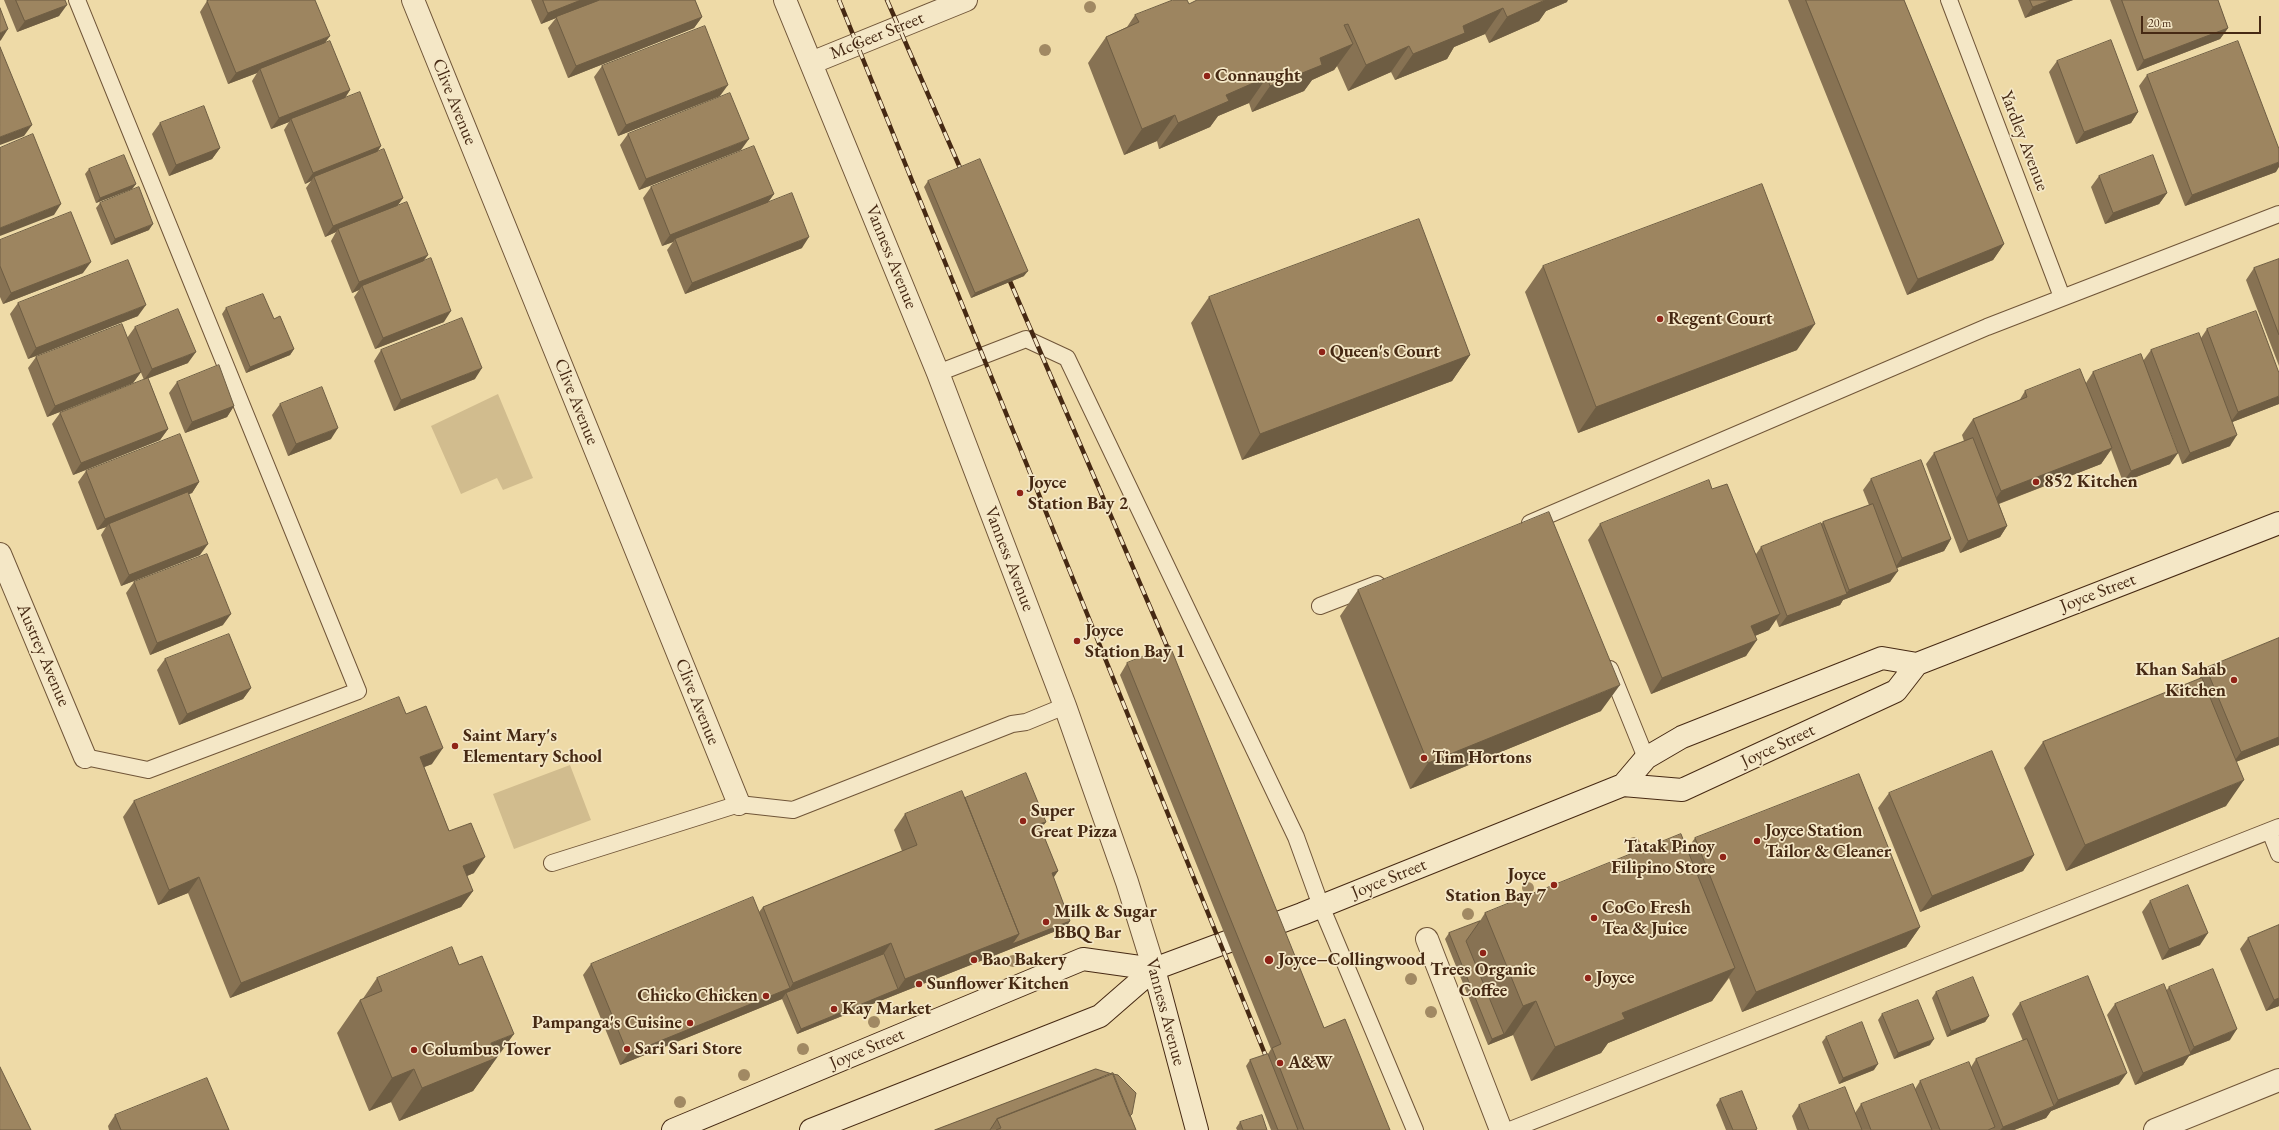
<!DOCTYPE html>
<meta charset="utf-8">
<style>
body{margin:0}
#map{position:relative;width:2279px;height:1130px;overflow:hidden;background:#eedaa7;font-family:"EB Garamond",serif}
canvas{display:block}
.scale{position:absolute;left:2141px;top:16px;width:120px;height:18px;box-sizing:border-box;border:2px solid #462913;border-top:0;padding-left:5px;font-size:12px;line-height:14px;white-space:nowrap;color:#462913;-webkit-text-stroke:3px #f4e7c6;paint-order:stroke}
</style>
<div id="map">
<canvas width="2279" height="1130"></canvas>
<div class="scale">20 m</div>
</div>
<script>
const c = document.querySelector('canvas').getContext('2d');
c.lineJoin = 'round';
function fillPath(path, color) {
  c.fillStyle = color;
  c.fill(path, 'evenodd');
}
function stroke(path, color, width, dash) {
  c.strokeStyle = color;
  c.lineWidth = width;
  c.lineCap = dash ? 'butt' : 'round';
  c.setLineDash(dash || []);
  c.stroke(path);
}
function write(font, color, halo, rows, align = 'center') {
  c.font = font + ' "EB Garamond",serif';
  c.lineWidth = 3.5;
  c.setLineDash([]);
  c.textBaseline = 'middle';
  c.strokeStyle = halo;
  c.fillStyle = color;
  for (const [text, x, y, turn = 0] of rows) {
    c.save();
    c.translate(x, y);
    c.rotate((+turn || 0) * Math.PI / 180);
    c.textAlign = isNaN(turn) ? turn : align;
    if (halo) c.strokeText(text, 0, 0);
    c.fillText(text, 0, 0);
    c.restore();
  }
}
fillPath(new Path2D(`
 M498,394L533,478L503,490L497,478L461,494L431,426Z
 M570,765L591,820L514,849L493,794Z`), '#d1bc8e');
const lane = new Path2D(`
 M77,0L358,691L148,770L85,757
 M1949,0L2062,297
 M938,373L1026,339L1067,358L1296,837L1321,906L1415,1130
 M1530,523L1987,327L2279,214
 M1320,606L1377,584
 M1610,669L1646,758
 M2270,831L2279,854
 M552,863L739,804L793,810L1012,724L1026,722L1065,706
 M1510,1130L2279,827`);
const street = new Path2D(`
 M413,0L739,804
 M785,0L938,373L1065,706L1127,882L1154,969
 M811,63L966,0
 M0,554L85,757
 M1427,939L1501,1130
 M2155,1130L2279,1080`);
const secondary = new Path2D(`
 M1623,785L1682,790L1896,691L1917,664
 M1154,969L1197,1130
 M673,1130L1083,959L1154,969
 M811,1130L1100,1016L1154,969L1302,914L1623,785L1646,758L1682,737L1882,658L1917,664L2279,523`);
stroke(lane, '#705538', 18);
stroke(street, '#705538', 24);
stroke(secondary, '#462913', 24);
stroke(lane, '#f4e7c6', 16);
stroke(street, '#f4e7c6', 22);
stroke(secondary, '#f4e7c6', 22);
const rail = new Path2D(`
 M839,0L1269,1064
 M887,0L964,177
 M1006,272L1172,658`);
stroke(rail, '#462913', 4.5);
stroke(rail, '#f4e7c6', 3, [9]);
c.fillStyle = '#a18963';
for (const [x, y] of [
 [1090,7],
 [1045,50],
 [1634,843],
 [1528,888],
 [1468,914],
 [1013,961],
 [1411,979],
 [961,985],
 [1431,1012],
 [874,1022],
 [803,1049],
 [744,1075],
 [680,1102]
]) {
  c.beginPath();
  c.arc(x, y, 6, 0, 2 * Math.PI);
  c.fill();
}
fillPath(new Path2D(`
 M4,0H65L59,16L17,32Z
 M531,0H695L702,17L694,28L568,78L548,28L556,18L541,24Z
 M1788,0H1904L2004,244L1993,260L1907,295Z
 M2018,0H2073L2025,18Z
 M2110,0H2218L2228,28L2220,39L2137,71Z
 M207,1L325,44L350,90L345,98L381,146L377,152L403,198L397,206L423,261L444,322L375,349L354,297L359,290L352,293L331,241L336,232L325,237L306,188L311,181L305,184L284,130L289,122L271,129L252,81L257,73L228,84L200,12Z
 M1567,2L1546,11L1539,21L1489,43L1485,34L1454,47L1447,59L1395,80L1391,72L1348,91L1337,66L1334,70L1312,80L1304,91L1252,112L1249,103L1218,116L1210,127L1159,149L1157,141L1124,155L1088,63L1106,37L1127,27L1135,15L1189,4Z
 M2057,61L2138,112L2131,123L2076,144L2049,72Z
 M602,66L720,96L618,136L594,77Z
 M2147,75L2276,172L2185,206L2139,86Z
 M160,123L220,148L212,159L169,176L152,134Z
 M628,134L741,150L639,190L620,145Z
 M89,169L136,184L132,189L96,203L85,174Z
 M2099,176L2167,193L2159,204L2105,224L2091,187Z
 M928,181L1024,276L971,298L924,187Z
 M651,187L774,194L768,202L802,248L685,294L667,250L673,242L662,246L643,198Z
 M100,203L149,230L111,245L96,208Z
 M0,240L83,273L3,304L0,297Z
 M2279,259V366L2246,280L2254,268Z
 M1543,266L1797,350L1578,433L1525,292Z
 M1209,297L1470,355L1452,381L1242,460L1191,323Z
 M18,303L138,316L28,359L10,314Z
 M226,308L274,319L294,349L290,355L246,373L222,314Z
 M135,327L188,363L148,378L168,429L160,440L73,475L52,424L60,413L144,380L127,338Z
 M2207,329L2279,404L2232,422L2230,446L2182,464L2170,431V464L2123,482L2111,450L2101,464L1999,504L2007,526L2000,537L1960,553L1926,464L1934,453L1964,441L1962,435L1973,419L2019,401L2025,391L2086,383L2093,372L2143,361L2151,350L2201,338Z
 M381,350L475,379L394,411L374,361Z
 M36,357L141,372L133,383L47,417L28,368Z
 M177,382L234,406L227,417L185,433L169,393Z
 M280,404L331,439L288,456L272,415Z
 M86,471L199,482L192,493L188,494L200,555L121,586L101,535L106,527L97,530L78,482Z
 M1871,479L1951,539L1944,551L1897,568L1890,582L1843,600L1840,605L1779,627L1776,619L1769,630L1755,636L1746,656L1651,694L1588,540L1600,524L1712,489L1756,554L1761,547L1821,524L1823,522L1869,505L1863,490Z
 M134,582L223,625L150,655L126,593Z
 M1358,590L1601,711L1410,789L1340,616Z
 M2279,638V745L2236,762L2226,806L2066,871L2024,768L2043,742L2199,679L2206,668Z
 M165,659L251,688L243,699L179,725L157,670Z
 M1127,663L1324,1028L1390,1130H1271L1246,1066L1250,1060L1268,1054L1271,1049L1120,675Z
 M406,714L432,764L424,767L449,831L474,873L467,876L473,891L461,907L230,998L188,893L158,905L123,817L134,801Z
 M1889,793L2034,855L2023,871L1920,912L1878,808Z
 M965,798L1046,822L1042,827L1040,828L1058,871L1053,877L1070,921L1066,927L797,1034L782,999L620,1065L583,975L591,964L759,912L763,907L902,851L894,830L905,814Z
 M1695,838L1920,927L1906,947L1742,1012L1729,978L1712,1001L1608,1043L1601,1053L1531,1081L1513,1035L1488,1045L1445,939L1449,933L1480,921L1485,913L1687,849Z
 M2150,901L2200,945L2162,960L2142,912Z
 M2279,925V1006L2266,1011L2240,949L2248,938Z
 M377,978L491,1066L490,1067L473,1091L399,1121L391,1102L369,1111L337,1033L360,1000H362Z
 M2169,987L2230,1040L2189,1056L2183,1065L2135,1085L2107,1015L2115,1004L2166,991Z
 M1936,992L1989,1016L1985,1022L1947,1037L1932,998Z
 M2020,1003L2119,1084L2051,1111L2046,1118L2014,1130H1797L1792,1116L1799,1105L1855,1113L1861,1104L1915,1089L1920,1081L1971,1067L1976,1059L2023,1041L2012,1014Z
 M1882,1014L1930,1045L1894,1059L1878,1020Z
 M1826,1037L1874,1070L1839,1084L1822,1042Z
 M1096,1069L1131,1117L1136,1130H935Z
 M1720,1099L1757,1130H1726L1716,1105Z
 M115,1115L229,1130H109L108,1126Z
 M1240,1122L1267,1130H1237L1236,1128Z`), '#877253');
fillPath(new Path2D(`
 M581,0H601L541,24L548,13Z
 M1545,0H1568L1567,2L1546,11L1539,21L1489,43L1507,17Z
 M2051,0H2073L2025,18L2033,7Z
 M67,5L59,16L17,32L25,21Z
 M1503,8L1485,34L1454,47L1447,59L1395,80L1413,54L1463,26Z
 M702,17L694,28L568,78L576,66Z
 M2228,28L2220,39L2137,71L2144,60Z
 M8,29L1,40L0,41V33Z
 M330,36L322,47L260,69L257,73L228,84L236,73Z
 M1353,44L1334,70L1312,80L1304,91L1252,112L1270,86L1320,58Z
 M1409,46L1391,72L1348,91L1366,65Z
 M1267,77L1249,103L1218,116L1210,127L1159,149L1178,123L1226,95Z
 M728,85L720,96L618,136L626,125Z
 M350,90L342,102L291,119L289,122L271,129L279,118Z
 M2138,112L2131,123L2076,144L2084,132Z
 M1175,115L1157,141L1124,155L1142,129Z
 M32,125L24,136L0,145V137Z
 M749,139L741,150L639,190L646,179Z
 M381,146L374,157L314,177L311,181L305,184L313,173Z
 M220,148L212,159L169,176L176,165Z
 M2279,162V167L2276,172L2185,206L2192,195Z
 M136,184L132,189L96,203L100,198Z
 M2167,193L2159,204L2105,224L2113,213Z
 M774,194L766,205L675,239L673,242L662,246L670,235Z
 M403,198L395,209L338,229L336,232L325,237L333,226Z
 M61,204L54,215L0,236V228Z
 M153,224L149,230L111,245L115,239Z
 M809,237L802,248L685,294L692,283Z
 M2004,244L1993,260L1907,295L1918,279Z
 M428,255L420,266L362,286L359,290L352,293L359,282Z
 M91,262L83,273L3,304L11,293Z
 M1028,271L1024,276L971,298L975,293Z
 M146,305L138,316L28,359L36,348Z
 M451,311L444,322L375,349L383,338Z
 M1815,324L1797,350L1578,433L1596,407Z
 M294,349L290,355L246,373L250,367Z
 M196,352L188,363L144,380L152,369Z
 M1470,355L1452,381L1242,460L1260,434Z
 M482,368L475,379L394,411L401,400Z
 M141,372L133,383L47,417L55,406Z
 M2279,396V404L2230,423L2238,412Z
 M234,406L227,417L185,433L192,422Z
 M338,428L331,439L288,456L296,444Z
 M168,429L160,440L73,475L81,463Z
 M2237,435L2230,446L2182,464L2190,453Z
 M2112,448L2101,464L1990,507L2001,491Z
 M2178,453L2170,464L2123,482L2131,471Z
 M199,482L192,493L109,526V524L106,527L97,530L105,519Z
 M2007,526L2000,537L1960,553L1968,541Z
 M1951,539L1944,551L1894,569L1902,558Z
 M208,544L200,555L121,586L129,575Z
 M1898,571L1890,582L1843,600L1840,605L1779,627L1787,616L1845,595L1849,590Z
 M231,614L223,625L150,655L157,643Z
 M1780,614L1769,630L1740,642L1751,626Z
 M1757,640L1746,656L1651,694L1662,678Z
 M1620,685L1601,711L1410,789L1428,763Z
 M251,688L243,699L179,725L187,714Z
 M2279,737V745L2233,763L2241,752Z
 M443,748L432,764L409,773L420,757Z
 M2244,780L2226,806L2066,871L2085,845Z
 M1046,822L1042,827L1035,830L1039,824Z
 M2034,855L2023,871L1920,912L1932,896Z
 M485,857L474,873L452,882L463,866Z
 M1058,871L1054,877L1048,879L1052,873Z
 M199,877L188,893L158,905L169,890Z
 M473,891L461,907L230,998L241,983Z
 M1070,921L1066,927L797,1034L801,1029L898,989L905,979L1019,934Z
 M1920,927L1906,947L1742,1012L1756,992Z
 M2208,933L2200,945L2162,960L2169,949Z
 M891,943L880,959L786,993L782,999L620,1065L628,1054L790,988L793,983Z
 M1735,968L1712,1001L1608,1043L1601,1053L1531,1081L1555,1047L1622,1013Z
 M2279,998V1006L2266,1011L2274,1000Z
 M1536,1001L1513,1035L1488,1045L1492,1039L1504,1034L1523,1006Z
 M1989,1016L1985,1022L1947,1037L1951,1031Z
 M2237,1029L2230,1040L2189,1056L2183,1065L2135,1085L2143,1073L2188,1055L2194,1047Z
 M514,1034L473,1091L399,1121L422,1088L491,1043Z
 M1934,1039L1930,1045L1894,1059L1898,1053Z
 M1878,1064L1874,1070L1839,1084L1843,1078Z
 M414,1069L391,1102L369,1111L392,1078Z
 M2127,1073L2119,1084L2051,1111L2046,1118L2014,1130H2000L2003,1127L2053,1107L2058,1100Z`), '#6e5d43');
const building = new Path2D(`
 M16,0H65L67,5L25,21Z
 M210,0H315L330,36L236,73L207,1Z
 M543,0H581L548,13Z
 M600,0H695L702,17L576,66L556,17Z
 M1173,0H1187L1189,4L1197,0H1545L1507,17L1503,8L1463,26L1465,33L1413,54L1409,46L1366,65L1348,24L1344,25L1353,44L1320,58L1322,65L1270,86L1267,77L1226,95L1229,101L1178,123L1175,115L1142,129L1106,37L1139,22L1135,15Z
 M1806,0H1904L2004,244L1918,279Z
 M2030,0H2051L2033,7Z
 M2122,0H2218L2228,28L2144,60Z
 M0,8L8,29L0,33Z
 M705,26L728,85L626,125L602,66Z
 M2111,40L2138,112L2084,132L2057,61Z
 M330,41L350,90L279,118L260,69Z
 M2238,41L2279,149V162L2192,195L2147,75Z
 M0,47L32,125L0,137Z
 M360,92L381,146L313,173L291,119Z
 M730,93L749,139L646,179L628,134Z
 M204,106L220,148L176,165L160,123Z
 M33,134L61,204L0,228V148Z
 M754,146L774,194L670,235L651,187Z
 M384,149L403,198L333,226L314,177Z
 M124,155L136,184L100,198L89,169Z
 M2153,155L2167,193L2113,213L2099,176Z
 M980,159L1028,271L975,293L928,181Z
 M1762,184L1815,324L1596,407L1543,266Z
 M139,187L153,224L115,239L100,203Z
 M792,193L809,237L692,283L675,239Z
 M407,202L428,255L359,282L338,229Z
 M71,212L91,262L11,293L0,266V240Z
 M1419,219L1470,355L1260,434L1209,297Z
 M431,258L451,311L383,338L362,286Z
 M2279,259V335L2254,268Z
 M128,260L146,305L36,348L18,303Z
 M263,294L274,319L280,316L294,349L250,367L226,308Z
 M178,309L196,352L152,369L135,327Z
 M2256,311L2279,373V396L2238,412L2207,329Z
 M462,318L482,368L401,400L381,350Z
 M122,324L141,372L55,406L36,357Z
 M2199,333L2237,435L2190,453L2151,350Z
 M2141,354L2178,453L2131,471L2093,372Z
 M219,365L234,406L192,422L177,382Z
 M2080,369L2112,448L2001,491L1973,419L2027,397L2025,391Z
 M148,378L168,429L81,463L60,413Z
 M322,387L338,428L296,444L280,404Z
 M180,434L199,482L105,519L86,471Z
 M1973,438L2007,526L1968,541L1934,453Z
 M1921,460L1951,539L1902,558L1871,479Z
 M1709,480L1712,489L1727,484L1780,614L1751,626L1757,640L1662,678L1600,524Z
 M188,492L208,544L129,575L109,524Z
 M1873,504L1898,571L1849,590L1823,522Z
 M1549,512L1620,685L1428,763L1358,590Z
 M1821,523L1847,594L1787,616L1761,547Z
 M207,554L231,614L157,643L134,582Z
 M229,634L251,688L187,714L165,659Z
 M2279,638V737L2241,752L2206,668Z
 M1170,646L1324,1028L1345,1019L1390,1130H1304L1272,1048L1281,1044L1127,663Z
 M2202,678L2244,780L2085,845L2043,742Z
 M399,697L406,714L426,706L443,748L420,757L449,831L471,823L485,857L463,866L473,891L241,983L199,877L169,890L134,801Z
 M1992,751L2034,855L1932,896L1889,793Z
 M1026,773L1046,822L1039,824L1058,871L1052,873L1070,921L1012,944L1019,934L965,798Z
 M1859,774L1920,927L1756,992L1695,838Z
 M962,791L1019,934L905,979L891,943L793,983L763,907L917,845L905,814Z
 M1681,834L1735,968L1622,1013L1625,1019L1555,1047L1536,1001L1523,1006L1485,913Z
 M2188,885L2208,933L2169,949L2150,901Z
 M753,897L790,988L628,1054L591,964Z
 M1480,921L1466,941L1504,1034L1492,1039L1449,933Z
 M2279,925V998L2274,1000L2248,938Z
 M452,947L459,965L482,956L514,1034L491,1043L496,1058L422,1088L414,1069L392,1078L360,1000L382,991L377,978Z
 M884,954L898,989L801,1029L786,993Z
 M2213,969L2237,1029L2194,1047L2169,987Z
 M2088,976L2127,1073L2058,1100L2020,1003Z
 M1973,977L1989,1016L1951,1031L1936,992Z
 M2164,984L2191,1054L2143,1073L2115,1004Z
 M1918,1000L1934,1039L1898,1053L1882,1014Z
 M1862,1022L1878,1064L1843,1078L1826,1037Z
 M2027,1039L2054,1106L2003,1127L1976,1059Z
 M1268,1054L1298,1130H1278L1250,1060Z
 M1969,1062L1995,1127L1988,1130H1940L1920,1081Z
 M0,1067L31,1130H0Z
 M1096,1069L1112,1074L997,1119L990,1130H935Z
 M1113,1073L1136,1130H996L1001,1128L997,1119Z
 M1113,1074L1118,1075L1136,1093L1132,1114L1130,1116Z
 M207,1078L229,1130H121L115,1115Z
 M1913,1084L1932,1130H1871L1861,1104Z
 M1845,1087L1862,1130H1809L1799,1105Z
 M1742,1091L1757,1129L1755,1130H1733L1720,1099Z
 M1262,1115L1267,1130H1243L1240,1122Z`);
fillPath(building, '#9d8560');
stroke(building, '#6e5d43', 1);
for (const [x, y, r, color] of [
 [1207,76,4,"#8f2418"],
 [1660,319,4,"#8f2418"],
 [1322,352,4,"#8f2418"],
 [2036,482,4,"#8f2418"],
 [1020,493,4,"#8f2418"],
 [1077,641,4,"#8f2418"],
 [2234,680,4,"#8f2418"],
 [455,746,4,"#8f2418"],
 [1424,758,4,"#8f2418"],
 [1023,821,4,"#8f2418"],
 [1757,841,4,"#8f2418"],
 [1723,857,4,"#8f2418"],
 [1554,885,4,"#8f2418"],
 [1594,918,4,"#8f2418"],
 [1046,922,4,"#8f2418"],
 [1483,953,4,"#8f2418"],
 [974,960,4,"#8f2418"],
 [1269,960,5,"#8f2418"],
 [1588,978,4,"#8f2418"],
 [919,984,4,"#8f2418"],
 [766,996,4,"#8f2418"],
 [834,1009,4,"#8f2418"],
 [690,1023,4,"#8f2418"],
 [627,1049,4,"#8f2418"],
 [414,1050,4,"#8f2418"],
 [1280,1063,4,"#8f2418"]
]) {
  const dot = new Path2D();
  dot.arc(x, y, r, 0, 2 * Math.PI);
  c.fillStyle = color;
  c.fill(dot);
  stroke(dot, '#f4e7c6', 1.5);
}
write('18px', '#462913', '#f4e7c6', [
 ["McGeer Street",877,36,-22],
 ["Clive Avenue",454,102,68],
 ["Yardley Avenue",2024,141,69],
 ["Vanness Avenue",891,257,68],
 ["Clive Avenue",576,402,68],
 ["Vanness Avenue",1009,559,69],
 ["Joyce Street",2098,593,-21],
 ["Austrey Avenue",43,655,67],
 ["Clive Avenue",697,702,68],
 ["Joyce Street",1778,746,-25],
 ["Joyce Street",1389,879,-22],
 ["Vanness Avenue",1165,1012,75],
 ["Joyce Street",867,1049,-23]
]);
write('bold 18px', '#462913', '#f4e7c6', [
 ["Connaught",1215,76],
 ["Regent Court",1668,319],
 ["Queen's Court",1330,352],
 ["852 Kitchen",2044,482],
 ["Joyce",1028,483],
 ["Station Bay 2",1028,504],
 ["Joyce",1085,631],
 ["Station Bay 1",1085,652],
 ["Khan Sahab",2226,670,"right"],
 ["Kitchen",2226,691,"right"],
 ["Saint Mary's",463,736],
 ["Elementary School",463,757],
 ["Tim Hortons",1432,758],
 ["Super",1031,811],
 ["Great Pizza",1031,832],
 ["Joyce Station",1765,831],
 ["Tailor & Cleaner",1765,852],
 ["Tatak Pinoy",1715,847,"right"],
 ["Filipino Store",1715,868,"right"],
 ["Joyce",1546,875,"right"],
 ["Station Bay 7",1546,896,"right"],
 ["CoCo Fresh",1602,908],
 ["Tea & Juice",1602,929],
 ["Milk & Sugar",1054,912],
 ["BBQ Bar",1054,933],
 ["Bao Bakery",982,960],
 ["Joyce–Collingwood",1278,960],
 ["Trees Organic",1483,970,"center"],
 ["Coffee",1483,991,"center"],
 ["Joyce",1596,978],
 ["Sunflower Kitchen",927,984],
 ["Chicko Chicken",758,996,"right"],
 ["Kay Market",842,1009],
 ["Pampanga's Cuisine",682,1023,"right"],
 ["Sari Sari Store",635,1049],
 ["Columbus Tower",422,1050],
 ["A&W",1288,1063]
], 'left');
</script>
